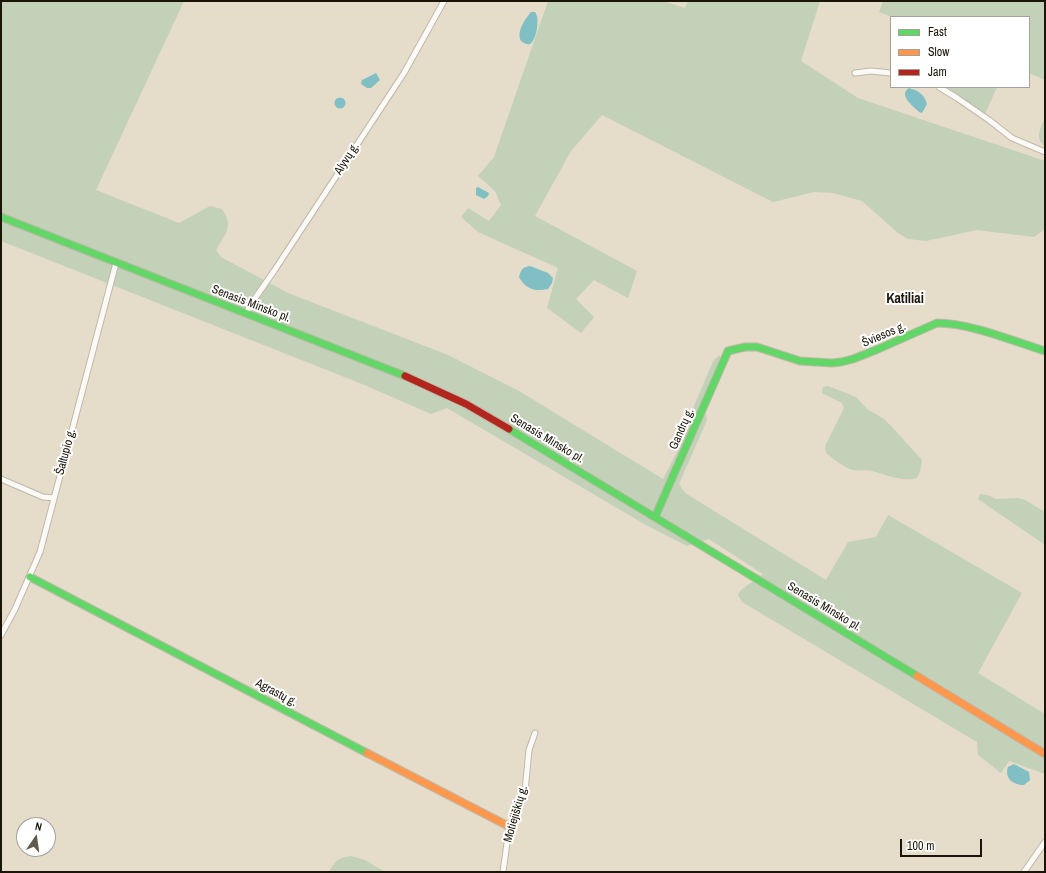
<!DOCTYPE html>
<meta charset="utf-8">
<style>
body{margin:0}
#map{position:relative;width:1046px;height:873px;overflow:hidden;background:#e5dcc9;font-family:"Archivo Narrow",sans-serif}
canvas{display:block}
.frame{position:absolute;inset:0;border:2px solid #1b1509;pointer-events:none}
.legend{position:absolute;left:890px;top:16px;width:140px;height:72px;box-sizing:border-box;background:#fff;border:1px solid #a4a19d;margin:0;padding:5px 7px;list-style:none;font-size:12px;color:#1b1509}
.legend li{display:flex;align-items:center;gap:8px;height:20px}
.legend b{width:20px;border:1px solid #a4a19d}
.north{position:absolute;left:16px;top:817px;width:40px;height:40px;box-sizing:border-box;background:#fff;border:1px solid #a4a19d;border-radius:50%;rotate:13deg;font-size:11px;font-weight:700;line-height:16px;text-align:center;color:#1b1509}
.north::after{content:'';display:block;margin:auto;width:14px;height:18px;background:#625b4c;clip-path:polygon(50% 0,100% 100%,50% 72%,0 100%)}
.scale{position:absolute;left:900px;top:839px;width:82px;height:18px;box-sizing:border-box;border:2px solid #1b1509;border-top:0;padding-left:5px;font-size:12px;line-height:14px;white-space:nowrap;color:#1b1509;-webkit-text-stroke:3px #fff;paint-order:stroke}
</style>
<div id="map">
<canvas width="1046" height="873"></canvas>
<div class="frame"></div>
<ul class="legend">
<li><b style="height:5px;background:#63d668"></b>Fast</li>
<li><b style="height:5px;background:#ff974d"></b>Slow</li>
<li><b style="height:5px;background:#b3261e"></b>Jam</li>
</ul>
<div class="north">N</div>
<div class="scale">100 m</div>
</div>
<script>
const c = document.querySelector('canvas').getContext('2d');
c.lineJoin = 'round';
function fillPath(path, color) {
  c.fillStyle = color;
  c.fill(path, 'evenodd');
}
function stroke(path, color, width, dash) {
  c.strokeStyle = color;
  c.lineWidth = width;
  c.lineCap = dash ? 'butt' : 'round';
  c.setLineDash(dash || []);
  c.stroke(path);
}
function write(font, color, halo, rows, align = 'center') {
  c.font = font + ' "Archivo Narrow",sans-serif';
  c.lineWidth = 4;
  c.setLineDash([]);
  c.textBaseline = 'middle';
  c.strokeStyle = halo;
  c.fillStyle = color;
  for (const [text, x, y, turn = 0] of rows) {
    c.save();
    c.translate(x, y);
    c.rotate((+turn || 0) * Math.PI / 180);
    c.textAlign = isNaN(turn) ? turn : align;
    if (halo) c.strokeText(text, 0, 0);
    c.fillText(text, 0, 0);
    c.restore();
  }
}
fillPath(new Path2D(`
 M1,1H184L96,190L179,223L210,206L222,209C234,227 226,233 216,250L221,257L288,293L448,355L519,391L663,479L681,444L686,425L713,361L719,355L721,358L704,403L707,420L679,484L685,493L826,580L848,542L876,537L888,515L1022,593L978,673L1045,714V774L1009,761L1001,773L978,755L977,742L742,602L738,595L741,590L763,574L709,539L687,546L646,525L447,408L431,414L362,384L1,241Z
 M548,1H663L685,8L688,1H820L801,61L858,98L1045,161V229L1034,237L977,230L926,241L908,239L898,233L862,201L833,193L814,192L773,202L602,115L571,151L535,216L637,271L628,298L594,280L576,299L594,317L581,333L547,308L558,268L478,232L461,217L468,208L489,221L501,205L495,191L478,176L494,157Z
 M883,1H1045V80L1029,73V17H892L879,12Z
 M942,87H997L985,114L950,91Z
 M1045,117V146C1034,139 1041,127 1045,117Z
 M828,386L856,397L867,409L884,419L892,427L922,460L920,472L917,478C901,482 887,475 872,471C865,469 857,472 850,469C842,466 834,459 827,454L825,449L826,444L844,408L842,403L822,393L823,387Z
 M980,494L988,495L996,499L1018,498L1025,500L1045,512V545L978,499Z
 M351,856L365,860L385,872H329C336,860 338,858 351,856Z`), '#c2d1b8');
fillPath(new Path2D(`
 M531,12H535C540,17 537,40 530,44C527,45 524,43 521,41C516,32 525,19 531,12Z
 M376,73L380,80L371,88H367L361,84L362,80Z
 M909,88C919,91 924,94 927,104L922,113L919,112C913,106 898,95 909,88Z
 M334.5 103a5.5 5.5 0 1 1 11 0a5.5 5.5 0 1 1-11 0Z
 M478,187L489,193L488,196L484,199L476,195V188Z
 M530,266L548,273L553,278L552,283L548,289C534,292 526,289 519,277C521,269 523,267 530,266Z
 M1014,764L1029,772L1030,780L1024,785C1013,785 1004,778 1008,767Z`), '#80bfc4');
const street = new Path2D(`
 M855,73L871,71L891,73
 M939,87L957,98L989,120L1012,138L1045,152
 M246,314L251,304L274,271L404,73L444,1
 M1,479L43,497L54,498
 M1,635L15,609L40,552L116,263
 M503,872L507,843L525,791L529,750L535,733
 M1024,872L1045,842`);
const fast = new Path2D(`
 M1,217L405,376
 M509,429L917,676
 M655,517L728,351L745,347H757L800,361L832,363L841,362L853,359L876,350L937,323C970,323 1013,341 1045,351
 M30,577L367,753`);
const slow = new Path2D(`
 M917,676L1045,754
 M367,753L512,828`);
const jam = new Path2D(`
 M405,376L466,404L509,429`);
stroke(street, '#c0b8aa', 7);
stroke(fast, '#c0b8aa', 9);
stroke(slow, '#c0b8aa', 9);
stroke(jam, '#c0b8aa', 9);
stroke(street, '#fbfaf7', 5);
stroke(fast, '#63d668', 7);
stroke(slow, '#ff974d', 7);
stroke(jam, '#b3261e', 7);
write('12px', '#1b1509', '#fff', [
 ["Alyvų g.",347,159,-57],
 ["Senasis Minsko pl.",251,304,21],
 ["Šviesos g.",884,335,-23],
 ["Gandrų g.",682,429,-66],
 ["Senasis Minsko pl.",547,439,31],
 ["Šaltupio g.",66,452,-75],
 ["Senasis Minsko pl.",824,607,31],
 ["Agrastų g.",276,693,28],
 ["Motiejiškių g.",516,814,-74]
]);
write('bold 14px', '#1b1509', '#fff', [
 ["Katiliai",905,299]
]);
</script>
